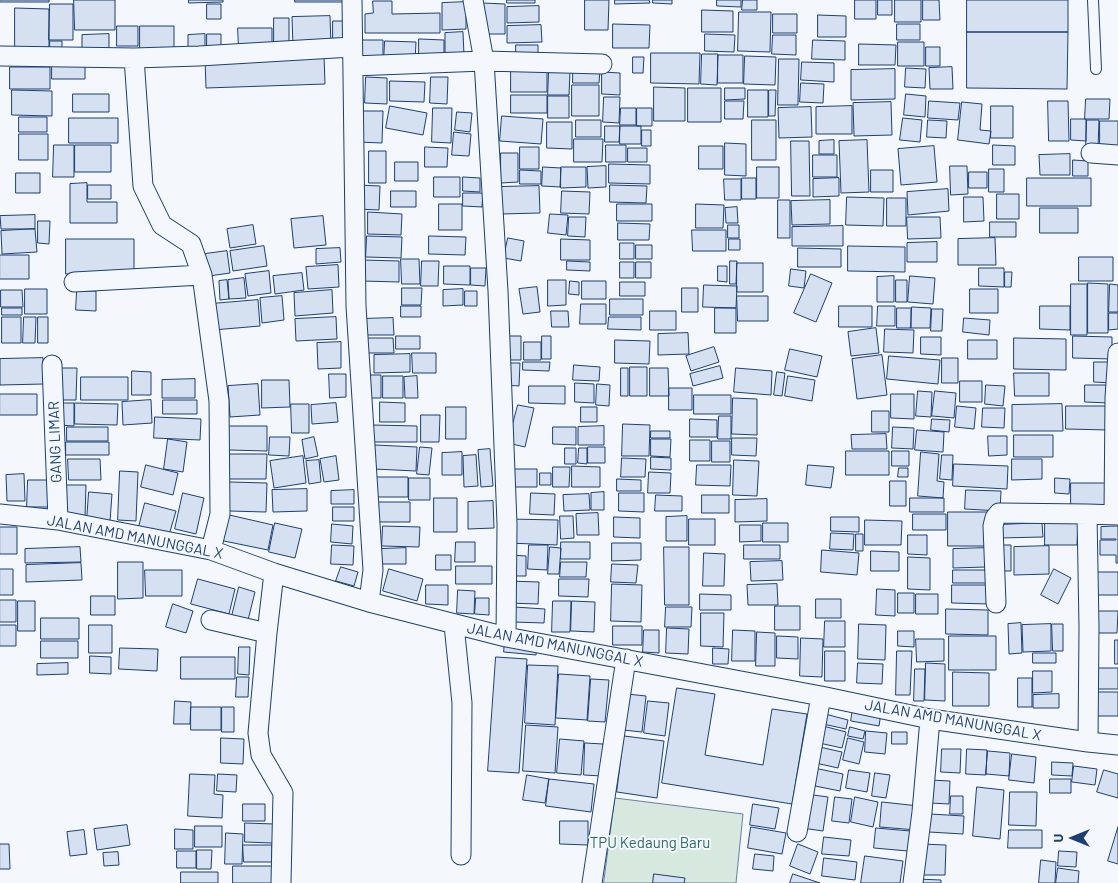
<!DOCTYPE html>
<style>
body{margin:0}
#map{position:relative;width:1118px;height:883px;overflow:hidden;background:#f4f7fb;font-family:Barlow,sans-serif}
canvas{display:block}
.north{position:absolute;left:1048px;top:813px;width:50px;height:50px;-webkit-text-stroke:4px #f4f7fb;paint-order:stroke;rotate:270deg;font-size:14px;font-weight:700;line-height:20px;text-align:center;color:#1d3f73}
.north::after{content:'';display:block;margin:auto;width:18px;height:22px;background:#1d3f73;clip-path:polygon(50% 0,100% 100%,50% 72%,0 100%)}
</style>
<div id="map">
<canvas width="1118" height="883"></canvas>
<div class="north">U</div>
</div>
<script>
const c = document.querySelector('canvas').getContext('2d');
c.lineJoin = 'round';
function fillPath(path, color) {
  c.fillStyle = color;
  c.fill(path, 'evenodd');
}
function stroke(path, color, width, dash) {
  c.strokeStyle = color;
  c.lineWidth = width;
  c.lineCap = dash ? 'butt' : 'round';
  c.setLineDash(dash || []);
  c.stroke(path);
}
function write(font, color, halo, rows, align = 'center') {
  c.font = font + ' Barlow,sans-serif';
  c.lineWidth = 4;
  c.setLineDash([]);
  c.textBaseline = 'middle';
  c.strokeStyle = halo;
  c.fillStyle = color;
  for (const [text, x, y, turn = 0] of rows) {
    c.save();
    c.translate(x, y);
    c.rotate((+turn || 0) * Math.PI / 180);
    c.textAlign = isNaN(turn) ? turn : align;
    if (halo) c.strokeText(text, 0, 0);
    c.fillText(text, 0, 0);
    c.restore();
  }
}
const green = new Path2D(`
 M615,798L743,814L736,883H604Z`);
fillPath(green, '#d7e8df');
stroke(green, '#687fa3', 1);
const building = new Path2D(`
 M0,0H49V2H0Z
 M74,0H115V30H75Z
 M189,0H223V2L189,3Z
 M295,0H343V2H295Z
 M507,0H535V3H507Z
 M585,0H609L608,30H585Z
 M615,0H649L650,3L615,4Z
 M653,0H672V4L653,3Z
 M717,0H741V7L717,6Z
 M743,0H757V10H742Z
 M855,0H876V19H855Z
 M878,0H892V15H878Z
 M895,0H921V22H895Z
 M923,0H939L940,20H923Z
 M967,0H1068V32H967Z
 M373,1H392V14L440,13V33H365V14L373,13Z
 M466,2V29L442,30V3Z
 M482,3L505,4V34H482Z
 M50,4H73V40H49Z
 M207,4H221V19H207Z
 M539,6V22L507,23V7Z
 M15,8L49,9V52H15Z
 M702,10L733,11V32H702Z
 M739,12H771L770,52L738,51Z
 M773,14H797V33H773Z
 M818,15L846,16V37H818Z
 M330,16L331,45L293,46L292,17Z
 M274,18H289V43H274Z
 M333,21H349V43H333Z
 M613,24L650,25L649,48H613Z
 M897,24H920V40H897Z
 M541,25L542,42L507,43V26Z
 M117,26H138V46H117Z
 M140,26H174V52H140Z
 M238,28H272V48L239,49Z
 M463,32L464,55L445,56V33Z
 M967,32H1068L1067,89L967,88Z
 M109,34V53H82V35Z
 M205,34V50L188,51V35Z
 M207,34H221V51H207Z
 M705,34L735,35L734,52L705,51Z
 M773,35H796V55L772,54Z
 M419,39L444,40V56H419Z
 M362,40H383V61L361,60Z
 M813,40L845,41V60L812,59Z
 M50,41H62V54H50Z
 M385,41L416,42L415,61L384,60Z
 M898,42H924V66H898Z
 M859,44L896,45L895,65H859Z
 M516,45H538V56L516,57Z
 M926,47H940V66H926Z
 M651,53H700L699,84L651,83Z
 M702,54H718L717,85L701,84Z
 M324,55L325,84L206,88L205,59Z
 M718,55H743V83H718Z
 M745,56L776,57L775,85L744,84Z
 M633,57H644L643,73H633Z
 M52,59H85V79H52Z
 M779,59H799L798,105H778Z
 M802,62L834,63V82L801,80Z
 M10,67H50V89H10Z
 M952,67L953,89H930L929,68Z
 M906,68L926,69L925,88L905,87Z
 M511,69H547V92H511Z
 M895,69V99L851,100V70Z
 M573,70H600L599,83H573Z
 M549,71H570L569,95H548Z
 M602,72L620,73V95L602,94Z
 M366,77L387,78V104L365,103Z
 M431,77H448L447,104L430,103Z
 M390,81L425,82L424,102L390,101Z
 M801,83L824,84L823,103L800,102Z
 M572,85H599V116H572Z
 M654,87L685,88V121H654Z
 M688,88H721V122H688Z
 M725,88H745V99L725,100Z
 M12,90L52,91V116L12,115Z
 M748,90H768V117H748Z
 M769,90H776L775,116H769Z
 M73,94H109V112H73Z
 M906,94L926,96L925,117L904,115Z
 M511,95H547V113H511Z
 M548,96H569V118H548Z
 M604,97H620L619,123L603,122Z
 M1086,99H1110L1109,119H1085Z
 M725,101H744L743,119H725Z
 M929,101L960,103L958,120L928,118Z
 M1048,101H1068L1069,141H1049Z
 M891,102L892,135L854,136L853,103Z
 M962,102L982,104L980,130L991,131L989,144L958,140Z
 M390,106L427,113L423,135L386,128Z
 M852,106V134H816V107Z
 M991,106H1013V138H991Z
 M811,107L812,137L779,138L778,108Z
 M433,108H452L451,143L432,142Z
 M621,108H636V125H620Z
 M637,108H652V126H637Z
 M358,111H383L382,143L357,142Z
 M457,112L472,113L470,132L455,130Z
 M502,116L543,119L541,144L500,141Z
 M19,117H47V132H19Z
 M69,118H118V143H69Z
 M903,118L922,120L920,142L900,140Z
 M1071,119H1086V141L1071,140Z
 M576,120H601V137H576Z
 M752,120H776V160H752Z
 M928,120L947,121L946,138L927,137Z
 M1087,120H1099L1098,148H1086Z
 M1100,121H1118V151H1100Z
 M547,122H572V149L547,148Z
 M605,126H620L619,142H605Z
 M620,126H641V144H620Z
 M642,130H651V146H642Z
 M454,132L471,134L469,156L452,155Z
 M19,134H48V160H19Z
 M574,139H603L602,162H574Z
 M834,140V154H819V141Z
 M867,140L869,192L841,193L839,141Z
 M791,141H809L810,196H792Z
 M725,143L746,144V176L725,175Z
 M54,145H74V177H53Z
 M75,145H111V172H75Z
 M606,145H626V162H606Z
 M993,145L1015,146V165H993Z
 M699,146H723V169H699Z
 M934,146L937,182L901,185L898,149Z
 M425,147L448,148L447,167H425Z
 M520,147H539V169H520Z
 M628,148H647V162H628Z
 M369,151H386V183H369Z
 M501,153H518V182L501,183Z
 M1070,154V175H1040L1039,155Z
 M813,155H837V177H813Z
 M1073,160L1088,161V176H1073Z
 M395,162H418V181H395Z
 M609,164L650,165V184L609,183Z
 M606,166V187L588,188L587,167Z
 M950,166H967L968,194L951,195Z
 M543,167L561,168L560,187L542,186Z
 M561,167H586V187L561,188Z
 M757,167H779V198H757Z
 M989,169H1004V192H989Z
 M520,170L541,171V184H520Z
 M871,170H893V192H871Z
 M969,172H987V188H969Z
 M16,173H40V193H16Z
 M434,177H460V197H434Z
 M463,177L480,178V192L463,191Z
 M742,178H756V199H742Z
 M839,178V196L813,197V179Z
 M1027,178H1091V206H1027Z
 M724,179H741V200H725Z
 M87,183V202H117V223H70V184Z
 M88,185H111V199H88Z
 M357,185L380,186L379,210L357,209Z
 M610,185L647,186L646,203L610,202Z
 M539,186L540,213L500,214L499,187Z
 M948,189L949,211L908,215L907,192Z
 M391,191H416V207H391Z
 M562,191L590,192L589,214L561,213Z
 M463,193H483L482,207L463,206Z
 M997,194H1019V219H997Z
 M847,197L884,198L883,226L846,225Z
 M964,197H983L984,221L964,222Z
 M887,198H906V226H887Z
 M778,200H790V238H778Z
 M830,200V224L792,225L791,201Z
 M439,204H462V230H439Z
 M617,204H652V221H617Z
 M696,204L724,205L723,228H696Z
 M737,207L738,223H726L725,208Z
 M1040,208H1078V233H1040Z
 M368,212L402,214L401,235L368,234Z
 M550,214L568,215L566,235L548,233Z
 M35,215V229H1L0,216Z
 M323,216L326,245L294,248L291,219Z
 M569,217H586L585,237L568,236Z
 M907,217H940L941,238L908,239Z
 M38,221H50L49,244L38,243Z
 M990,222H1016V237H990Z
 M618,223L650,224L649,240H618Z
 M253,225L256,244L230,248L227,229Z
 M728,225H739V238H728Z
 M843,226V246H792V227Z
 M35,229L37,252L2,254L1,231Z
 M692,230H726V251H693Z
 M367,236L402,237L401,258L366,257Z
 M429,236L466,237L465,255L429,254Z
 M508,238L524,241L521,261L504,258Z
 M995,238L996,265H958V239Z
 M66,239H134V274H66Z
 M561,239L590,240V260H561Z
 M729,239H740V250H729Z
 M937,242V262H907V243Z
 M620,243H634V259H620Z
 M636,245H652V259H636Z
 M264,246L267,266L233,271L230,251Z
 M848,246L905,247V272L848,271Z
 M340,248L341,262L316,264V249Z
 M798,248L841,249V267H798Z
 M227,251L230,273L209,276L205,254Z
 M0,255H29V279H0Z
 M1079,257H1113V281H1079Z
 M401,259H419L420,284H402Z
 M363,260L399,261V282L362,281Z
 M422,261H439L438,286H421Z
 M567,261L590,262V271L567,270Z
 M730,261H737L736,284H730Z
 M620,262H634V278H620Z
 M636,262H651V278H636Z
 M737,263H763V292H737Z
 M338,265L339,287L308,289L306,267Z
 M444,266H470V285L444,284Z
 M718,266H727V282L718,281Z
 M471,268H486L485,286L471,285Z
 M979,268H1004V287L979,286Z
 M791,269L806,271L804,288L789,286Z
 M269,271L271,293L248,296L245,274Z
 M1005,272H1012L1011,287H1005Z
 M302,273L304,290L275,294L273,276Z
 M811,274L832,283L816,322L794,313Z
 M894,276V302H877V277Z
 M910,276L935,278L933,304L908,302Z
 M244,278L246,298L229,299L228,280Z
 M227,280L229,299L220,300L219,281Z
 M548,280H566V305L548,306Z
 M896,280H907V302H896Z
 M570,281L579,282V295L569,294Z
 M582,281H606V299H582Z
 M620,282H645V296H620Z
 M1088,283L1108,284V333H1088Z
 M1071,284H1087V335H1071Z
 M1110,284L1118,285V312H1109Z
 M704,285L737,286L736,308L703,307Z
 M537,287L540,312L523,314L519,289Z
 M402,288H422L421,305H402Z
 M682,288H698V312H682Z
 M25,289H47V314H25Z
 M463,289V305L443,306V290Z
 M970,289H998V313H970Z
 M1,290H22L23,307H1Z
 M332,290L333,313L295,316L294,293Z
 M77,291H96V311L76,310Z
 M465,291H477V306H465Z
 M282,296L284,320L262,323L260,298Z
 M737,296H768V321H738Z
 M610,299H643V315H610Z
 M258,300L260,326L213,330L211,304Z
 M581,304H606V324H580Z
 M401,306H421V317H401Z
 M839,306H872V327H839Z
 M878,306H895V326H877Z
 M1040,306H1070V330L1040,329Z
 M912,307L931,308L930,328H911Z
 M2,308H22V315H2Z
 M715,308H736V333H715Z
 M897,308H911V328H897Z
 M932,309H943L942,331H931Z
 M551,311H568L569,327H552Z
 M650,311H676V330H650Z
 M1109,313H1118V329L1109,330Z
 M2,317H21V343H2Z
 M24,317H36L35,343H23Z
 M38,317H48V343H38Z
 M336,317L337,339L296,341L295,319Z
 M609,317H641V330L608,329Z
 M393,318L394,335H360V319Z
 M964,318L990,320L989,335L963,332Z
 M876,328L879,353L851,356L848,332Z
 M885,329L914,330L913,353L884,352Z
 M688,333L689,354L658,355V334Z
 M396,336H420V349H396Z
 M505,336H521V360H505Z
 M542,336H551V359H542Z
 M1073,336L1112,337V359L1073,358Z
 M921,337H941V355L921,354Z
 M360,338H393L394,353H360Z
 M1014,338L1066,339V370L1014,369Z
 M615,340L650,341L649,364L615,363Z
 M968,340H997V359H968Z
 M341,342V368L318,369L317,343Z
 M524,342H541V360H524Z
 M714,347L719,362L691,371L686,356Z
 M790,349L822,356L817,377L785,370Z
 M412,353H436V373H413Z
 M410,354V372L374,373V355Z
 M882,355L887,395L857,399L852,359Z
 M889,356L940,360L938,384L887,379Z
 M43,358L44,384L0,385V359Z
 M942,358H958V383H942Z
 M523,362H550L549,371L523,370Z
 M1094,362H1112L1111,383L1094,382Z
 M504,363H520L519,386L504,385Z
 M574,365L600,367L599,381L573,380Z
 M720,366L723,378L693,386L690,374Z
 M630,367H647V396H630Z
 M57,368H77L76,400H56Z
 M621,368H628V396H621Z
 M650,368H668L669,396H650Z
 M736,368L772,371L771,395L734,392Z
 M132,371L151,372V395H132Z
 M777,372L785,373L782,396L774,395Z
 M1014,373H1049V396H1015Z
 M329,374H346V397L330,398Z
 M363,375H381V398H363Z
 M383,376H403V398H383Z
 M417,376L418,398H405L404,377Z
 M788,376L815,380L812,401L785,396Z
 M81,377H128V400H81Z
 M195,379V398H162V380Z
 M262,380H289L290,407L262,408Z
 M960,381H982V402H960Z
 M575,383L594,384V403L575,402Z
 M258,384L260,415L230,417L228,386Z
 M597,384L610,385L609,406L596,405Z
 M986,385L1005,386L1003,406L985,404Z
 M1085,385H1110L1109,403L1085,402Z
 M529,386H565V404L529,403Z
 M669,388H692V410H669Z
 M918,391L932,392L931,417L916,416Z
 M935,391L956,393L954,418L932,416Z
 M0,394H37V415H0Z
 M891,394H914V419L891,418Z
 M694,395H731V414H694Z
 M733,398L757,399V435L732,434Z
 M151,400L152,423L123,425L122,402Z
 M163,400H197V414H163Z
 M380,402L405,403V422H380Z
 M58,403H74V426L57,425Z
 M75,403L118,404L117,425L75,424Z
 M336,403L338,422L312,424L311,405Z
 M291,404H309V433H292Z
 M1062,404L1063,431H1012V405Z
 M518,405L534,408L525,447L508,443Z
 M957,406L976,408L974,429L955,427Z
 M1066,406H1109V430L1066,429Z
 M446,407H466V439H446Z
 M581,407H597V422H581Z
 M983,408H1005L1004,428L982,427Z
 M872,411H889V432H872Z
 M421,415H440L439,442H421Z
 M719,416H731V439H718Z
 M155,417L201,419L200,440L154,438Z
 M690,419L717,420V437H690Z
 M932,419L950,420L949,432L931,430Z
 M623,424L650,425L649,456H622Z
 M373,425L417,426V442H373Z
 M229,426H267V451L229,450Z
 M604,426V445H578V427Z
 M67,427H108V441H67Z
 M553,427H576V445L553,444Z
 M893,427L914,428L913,449L892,448Z
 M917,430L944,432L943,452L915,450Z
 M651,431H670V438H651Z
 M886,434L887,449H852L851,435Z
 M1014,435H1053V457H1014Z
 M988,436H1007V455L989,456Z
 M270,437H290L289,456L269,455Z
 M314,437L318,456L305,459L302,440Z
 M732,438H757L756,456L732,455Z
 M168,439L187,442L183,472L164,469Z
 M651,439H671L670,457L651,456Z
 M690,440H710V461H690Z
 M712,441H730V462H712Z
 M66,442H109V455H66Z
 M375,445L417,447L416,471L374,469Z
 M420,447L432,448L429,475L417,474Z
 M588,447H605V463H588Z
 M565,448H576V464H565Z
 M579,448H587V464L578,463Z
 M490,449L493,486L481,487L478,450Z
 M846,451H889V475H846Z
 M892,451H909V466H892Z
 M462,452V475H442V453Z
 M921,452L939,454L937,481L944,482L943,498L918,496Z
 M230,454H267L266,479H229Z
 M476,455L478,486L464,487L463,456Z
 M942,455H953L952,480L940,479Z
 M303,456L306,483L274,488L270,461Z
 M336,456L339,480L324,482L320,459Z
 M651,457L671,458V470L651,469Z
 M622,458L646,459L645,477H621Z
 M68,459H100L101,480H69Z
 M1012,459H1042V479L1012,480Z
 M319,460L321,482L309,484L306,461Z
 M734,460L759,461L757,496L733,495Z
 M954,464L1008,466L1007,489L953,486Z
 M146,465L178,473L173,495L141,487Z
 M697,465H731L730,486L696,485Z
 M808,465L834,467L831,488L806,485Z
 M572,466L600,467V487H572Z
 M553,467H570L569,487H553Z
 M899,468H908V477H898Z
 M506,469H537V487H507Z
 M120,471L138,472L136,521L118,520Z
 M649,472L671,473L670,493H648Z
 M540,473H551V485H540Z
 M24,474L25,501H7L6,475Z
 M373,477H408V497H373Z
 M409,478H430V500H409Z
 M1055,478L1070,479L1069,494L1055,493Z
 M617,479L641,480V491H617Z
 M28,480H49L48,507H27Z
 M890,481H906V506H890Z
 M230,482L267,483L266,512L229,511Z
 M1071,483H1108V505H1071Z
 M63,485H86L85,517H62Z
 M307,489V511L273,512L272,490Z
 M354,490V504H331V491Z
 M966,490L1001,491L1000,511L965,509Z
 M89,492L112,494L110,521L87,520Z
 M604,492V510H591V493Z
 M183,493L204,498L196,534L175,529Z
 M531,493L555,494L554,515L530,514Z
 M619,493H644V512L619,511Z
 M589,494L590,510L564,511L563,495Z
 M656,495L682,496V511H655Z
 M702,495H729V513H702Z
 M434,498H457V532H434Z
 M910,498H944V512H910Z
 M767,499V521L735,522V500Z
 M493,501L494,528L468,529V502Z
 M372,502H410V522H372Z
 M145,503L176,511L169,535L139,527Z
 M333,507H354V521H333Z
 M948,512H989V546H948Z
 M598,513L599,535H577L576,514Z
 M225,514L273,525L268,550L219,540Z
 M913,514H946V530H913Z
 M560,516H573L574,538L561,539Z
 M687,516V541H666V517Z
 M614,517L640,518V538L614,537Z
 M831,517H859V532L831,531Z
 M509,519L558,520L557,545L508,543Z
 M689,519H715V545H689Z
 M865,520L902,521L901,545H865Z
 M275,523L302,529L295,558L269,552Z
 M763,523H788V542H763Z
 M1042,523L1043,537L999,538V525Z
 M1045,523H1078L1077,545H1045Z
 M332,524L353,526L352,544L331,542Z
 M740,525H761V541L740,542Z
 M383,526L420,527L419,547L382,546Z
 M1116,526H1118V563H1116V555H1100V540H1116V539H1101V527Z
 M0,527H17V554H0Z
 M831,533L854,534L853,550L830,549Z
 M856,534H863V551H856Z
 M908,535H927V555L908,554Z
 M456,542H475V562H455Z
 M561,542H590V559H561Z
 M612,543H641V560L612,561Z
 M332,545L354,546L353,565L331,564Z
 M529,545H548L547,570L528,569Z
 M744,545H780V559H744Z
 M997,545H1011V571H997Z
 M1049,546V574L1014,575V547Z
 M80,547L81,562L25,563V549Z
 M550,547L561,548L559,574H548Z
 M664,547H689V605H665Z
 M406,548V564H381V549Z
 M986,548V567L953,568V549Z
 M822,550L859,553L857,575L821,572Z
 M871,551L899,552V571H871Z
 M704,553L725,554L724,586H703Z
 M436,555H451V570H436Z
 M511,555L526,556V576H511Z
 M908,557L930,558V590L908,589Z
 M782,561L783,580L751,581L750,562Z
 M118,562H143V598L118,599Z
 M561,562H587L586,577H560Z
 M81,563L82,580L26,582V565Z
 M612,564L638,565L636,583L611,582Z
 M456,566H492V584H456Z
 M341,567L358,572L354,586L336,581Z
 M0,569H13V595H0Z
 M389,569L423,579L417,601L383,591Z
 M1054,569L1071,578L1058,604L1041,595Z
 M145,570H182V596H146Z
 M953,570H988V583H953Z
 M1095,572H1118V595H1096Z
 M198,579L235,589L229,614L191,604Z
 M559,579H589L588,597L559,596Z
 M507,581L539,582L538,604L507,603Z
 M612,584L642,585L641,622L611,621Z
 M777,584L778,605H748L747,585Z
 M426,585H448V605L426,604Z
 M952,585H989V604L952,603Z
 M239,587L255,592L248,620L232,616Z
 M877,589L895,590V616L876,615Z
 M458,590L475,591L474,614L457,613Z
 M898,593H914V613H898Z
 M700,594L731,595V610H700Z
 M916,594H938V614H916Z
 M91,596H115V615H91Z
 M476,598H489V615L475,614Z
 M816,599H841V618H816Z
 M0,600H16V622H0Z
 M18,601H35V631H18Z
 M553,601H571L570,632H552Z
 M572,601L595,602L594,632L571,631Z
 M173,604L193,611L186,633L166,627Z
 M775,606H800V630H775Z
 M514,607L545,609L544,623L513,622Z
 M666,607H692L691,627H665Z
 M946,609L988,610V635L946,634Z
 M1095,611H1118L1117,633H1094Z
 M701,613H724L723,647L701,646Z
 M41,618H79V639H41Z
 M825,621H845V647H824Z
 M1021,623L1022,653L1009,654L1008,624Z
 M859,624L886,625L885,660L858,659Z
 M1051,624V651L1023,652L1022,625Z
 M1052,624H1063V651H1053Z
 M0,625H16V646H0Z
 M89,625H112V653H89Z
 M613,626H642V645H613Z
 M667,628L689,629L688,654L666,653Z
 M644,630H659V653L643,652Z
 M733,630L755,631V661H732Z
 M898,631H914V647L898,646Z
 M757,632L775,633V666H756Z
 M777,636L798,637V659L777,658Z
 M949,636H996V670H949Z
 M801,638L823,639L822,677L800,676Z
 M916,639H944V661L917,662Z
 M1115,640H1118V664H1115Z
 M41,641H78V658H41Z
 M505,641L537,644L536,655L504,652Z
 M239,647H250L249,675L238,674Z
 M120,648L158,649L157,671L119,669Z
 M713,648L729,649L728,664H713Z
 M825,651H845V681H825Z
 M897,651H912L910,695H896Z
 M1033,653H1056V663H1033Z
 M90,656L111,657V674L90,673Z
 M181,657H235V679H181Z
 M496,657L527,659L519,773L488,771Z
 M68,663V674L37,675V664Z
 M858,663L883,664L882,684L857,683Z
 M926,663L945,664V701L925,700Z
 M528,665L558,666L555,725L525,723Z
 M1092,668H1118V689H1091Z
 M915,669H925L924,701H914Z
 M1033,671H1052V692L1033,693Z
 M953,672L989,673V706H953Z
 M559,674L590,676L587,720L556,718Z
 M237,677H249L248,697H236Z
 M1018,678H1032V707H1018Z
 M591,679L609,680L605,722L588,721Z
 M677,688L715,694L705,755L763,765L772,709L807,714L792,804L662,783Z
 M1091,692H1118V716H1091Z
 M627,694L646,696L642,732L623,730Z
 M1059,694V708H1033V695Z
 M175,701L191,702L190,724H174Z
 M648,701L669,703L665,736L644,733Z
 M191,707H221V730H191Z
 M222,707H234V732H222Z
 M853,708L881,713L879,726L851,721Z
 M825,714L848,720L846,729L823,724Z
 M526,725L558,727L555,773L523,771Z
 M823,726L846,732L842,748L819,743Z
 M850,727L865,731L863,739L848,736Z
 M866,731L887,733L885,754L865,752Z
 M892,732H907V744H892Z
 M624,736L664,741L657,798L617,792Z
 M221,738L244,739L243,764L221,763Z
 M848,738L864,742L859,764L843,760Z
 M560,739L584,741L581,775L557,773Z
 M585,743L603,744L602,776L584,775Z
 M815,746L842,752L838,768L811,762Z
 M942,749H961L960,773L941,772Z
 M967,749L987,750L986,775L966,774Z
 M988,751L1010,753L1009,776L986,774Z
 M1012,754L1036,757L1034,783L1009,780Z
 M1052,762L1073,763L1072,776L1052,775Z
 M1074,766L1097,769L1095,785L1072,782Z
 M814,768L843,774L840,791L810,785Z
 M849,770L870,773L867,792L846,788Z
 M1104,770L1118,774V798L1097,792Z
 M875,773L890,775L886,798L872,796Z
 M190,774L215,775L214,794L223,795L222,818L188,816Z
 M218,774L237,775L236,792L217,791Z
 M527,775L549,779L545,803L523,800Z
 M549,779L594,784L591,812L546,806Z
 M1050,779H1071V793H1050Z
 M930,780L950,781L949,804L930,803Z
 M977,787L1004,790L1000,839L973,836Z
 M1010,792H1037L1036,826L1009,825Z
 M806,794L828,797L823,831L802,828Z
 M951,796H963V814H950Z
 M835,797L852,799L849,823L832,821Z
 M855,797L878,802L873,827L851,822Z
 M882,802L919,806L916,830L880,827Z
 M243,804H265V821H243Z
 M753,804L779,808L775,829L750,825Z
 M930,814L964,816L963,834L929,832Z
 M560,821H588V845L560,844Z
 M245,823L274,824L273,843L245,842Z
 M127,825L130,845L97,850L94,829Z
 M195,826H222V847H195Z
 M751,827L786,833L782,854L748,848Z
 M1118,827V864L1108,861Z
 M876,828L910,831L908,851L874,848Z
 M175,829L193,830V849H175Z
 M84,830L87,854L70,856L67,832Z
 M1009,830H1042V848H1008Z
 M226,833L243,834L242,864H225Z
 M824,837L851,840L849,856L822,854Z
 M0,844H9L10,869H0Z
 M798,844L818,852L810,874L790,866Z
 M921,844L946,845L945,875H920Z
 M243,845H272V862H244Z
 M197,850H212L211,869H197Z
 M177,851H196V868H177Z
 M1059,851L1077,852L1076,867L1058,866Z
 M118,852L119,865L104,866L103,853Z
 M755,854L774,856L773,871L753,869Z
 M865,856L903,861L900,883H861Z
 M824,858L857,862L855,880L822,876Z
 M1041,860L1056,862L1055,883H1039Z
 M233,866H273V883H233Z
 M1058,868L1079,871L1078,883H1056Z
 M181,872H218V883H181Z
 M654,874L685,878L684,883H653Z
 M793,874L820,883H790Z
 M916,879L941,880V883H916Z`);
fillPath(building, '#d5e0f0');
stroke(building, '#1d3f73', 1);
const lane = new Path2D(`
 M1093,0L1096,69`);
const street = new Path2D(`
 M352,0L356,306L373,570L369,602
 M473,0L484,61L498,291L507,524L506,637
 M0,56L134,58L199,56L352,47
 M134,58L143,186L162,225L191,244L202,275L219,401L220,514L211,550
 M353,66L484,61L602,64
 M1091,153L1118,155
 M74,282L202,275
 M52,365L58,520
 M0,514L58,520L211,550L274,573L369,602L506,637L821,696L930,719L1088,742L1118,745
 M1114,514L1115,398L1118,353
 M274,573L267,633L258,733L261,755L283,793L281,883
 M996,603L993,526L995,518L999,513L1087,514
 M211,620L267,633
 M454,625L462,703L461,855
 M1088,742L1089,627L1087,514L1118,515
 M797,832L821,696
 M592,883L626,659
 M913,883L922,812L930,719`);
stroke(lane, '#1d3f73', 12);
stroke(street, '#1d3f73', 21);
stroke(lane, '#f4f7fb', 10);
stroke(street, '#f4f7fb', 19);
write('15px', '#1d3f73', '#f4f7fb', [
 ["GANG LIMAR",55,442,-92],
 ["JALAN AMD MANUNGGAL X",135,537,11],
 ["JALAN AMD MANUNGGAL X",555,645,11],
 ["JALAN AMD MANUNGGAL X",953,720,10]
]);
write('15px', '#2c6c60', '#f4f7fb', [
 ["TPU Kedaung Baru",650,843]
]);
</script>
